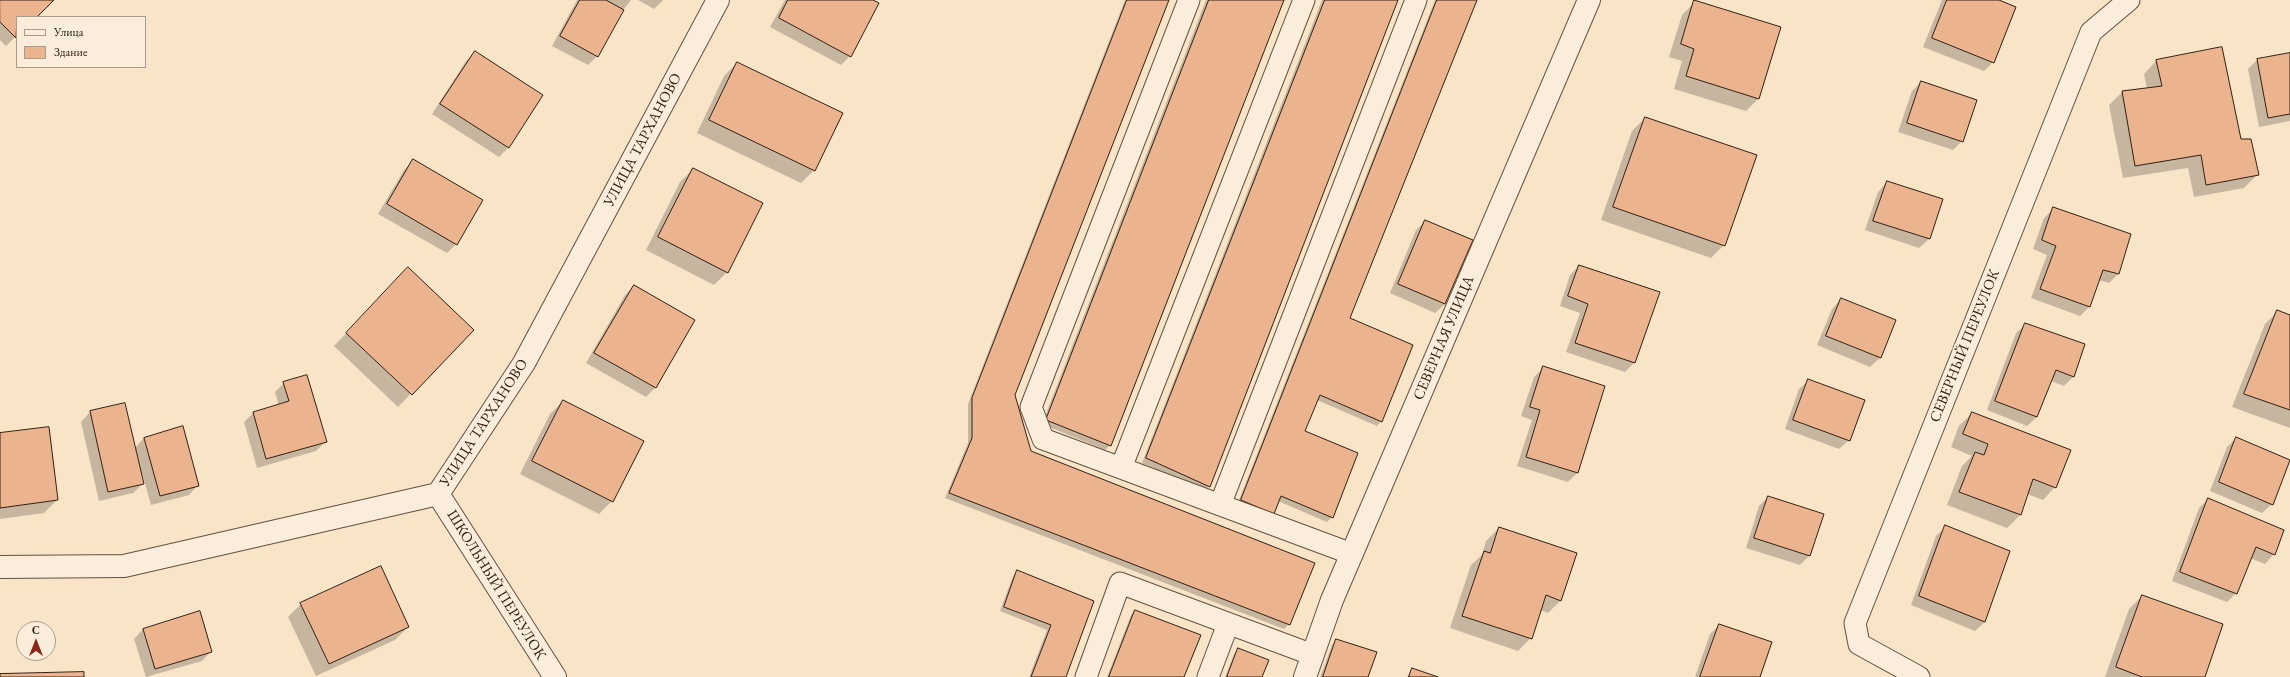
<!DOCTYPE html>
<meta charset="utf-8">
<style>
body{margin:0}
#map{position:relative;width:2290px;height:677px;overflow:hidden;background:#f8e4c7;font-family:"EB Garamond",serif}
canvas{display:block}
.legend{position:absolute;left:16px;top:16px;width:130px;height:52px;box-sizing:border-box;background:#faeddb;border:1px solid #aa9b8b;margin:0;padding:5px 7px;list-style:none;font-size:12px;color:#322013}
.legend li{display:flex;align-items:center;gap:8px;height:20px}
.legend b{width:20px;border:1px solid #aa9b8b}
.north{position:absolute;left:16px;top:621px;width:40px;height:40px;box-sizing:border-box;background:#faeddb;border:1px solid #aa9b8b;border-radius:50%;rotate:0deg;font-size:11px;font-weight:700;line-height:16px;text-align:center;color:#322013}
.north::after{content:'';display:block;margin:auto;width:14px;height:18px;background:#8f2418;clip-path:polygon(50% 0,100% 100%,50% 72%,0 100%)}
</style>
<div id="map">
<canvas width="2290" height="677"></canvas>
<ul class="legend">
<li><b style="height:5px;background:#faeddb"></b>Улица</li>
<li><b style="height:11px;background:#ebb38e"></b>Здание</li>
</ul>
<div class="north">С</div>
</div>
<script>
const c = document.querySelector('canvas').getContext('2d');
c.lineJoin = 'round';
function fillPath(path, color) {
  c.fillStyle = color;
  c.fill(path, 'evenodd');
}
function stroke(path, color, width, dash) {
  c.strokeStyle = color;
  c.lineWidth = width;
  c.lineCap = dash ? 'butt' : 'round';
  c.setLineDash(dash || []);
  c.stroke(path);
}
function write(font, color, halo, rows, align = 'center') {
  c.font = font + ' "EB Garamond",serif';
  c.lineWidth = 3.5;
  c.setLineDash([]);
  c.textBaseline = 'middle';
  c.strokeStyle = halo;
  c.fillStyle = color;
  for (const [text, x, y, turn = 0] of rows) {
    c.save();
    c.translate(x, y);
    c.rotate((+turn || 0) * Math.PI / 180);
    c.textAlign = isNaN(turn) ? turn : align;
    if (halo) c.strokeText(text, 0, 0);
    c.fillText(text, 0, 0);
    c.restore();
  }
}
fillPath(new Path2D(`
 M0,0H52L35,17H17V35L6,46L0,40Z
 M577,0H631L623,10L597,56L588,65L552,46Z
 M638,0H663L654,9Z
 M785,0H871L850,56L841,65L770,27Z
 M1125,0H1168L1014,395L1030,451L1289,624L1284,629L945,498L968,443V404Z
 M1206,0H1283L1110,445L1105,450L1042,424Z
 M1322,0H1397L1209,486L1204,491L1142,463Z
 M1435,0H1476L1349,318L1381,421L1377,426L1317,400L1304,432L1332,517L1327,522L1278,501L1273,513L1237,505Z
 M1942,0H1996L1993,62L1984,71L1923,47Z
 M1695,2L1759,98L1746,111L1674,89L1682,61L1669,57L1682,15Z
 M475,52L542,95L508,148L499,157L432,114L466,61Z
 M2290,54V121L2259,127L2248,69L2257,60Z
 M2156,61L2240,140L2257,175L2244,188L2194,197L2188,168L2123,178L2109,105L2122,92L2147,89L2144,74Z
 M737,63L814,170L801,183L697,133L724,76Z
 M1921,82L1962,141L1953,150L1898,132L1912,91Z
 M1645,118L1724,245L1711,258L1601,220L1632,131Z
 M413,161L456,244L447,253L378,214L404,170Z
 M693,169L727,272L714,285L646,250L680,182Z
 M1887,182L1941,200L1929,239L1919,248L1865,230L1878,192Z
 M2053,209L2130,235L2118,274L2109,283L2098,280L2089,307L2080,316L2031,298L2047,255L2033,249L2044,218Z
 M1425,221L1445,304L1435,313L1390,293L1416,230Z
 M1579,266L1658,293L1634,363L1625,372L1566,352L1580,313L1560,306L1570,275Z
 M395,282L472,330L398,407L334,346Z
 M634,286L694,320L655,388L646,397L586,363L625,295Z
 M1841,299L1895,321L1880,358L1870,367L1817,345L1832,309Z
 M2278,311L2290,316V428L2232,407L2265,324Z
 M2026,324L2084,344L2073,377L2064,386L2051,381L2037,417L2027,426L1987,410L2016,333Z
 M1543,368L1577,473L1568,482L1517,466L1532,420L1521,416L1534,377Z
 M1809,380L1849,440L1839,449L1785,429L1799,389Z
 M284,383L326,441L316,451L257,468L244,422L253,413L279,406L275,392Z
 M563,401L612,501L599,514L520,474L550,414Z
 M90,412L135,448L144,438L198,485L189,495L151,505L142,473L140,474L143,484L133,493L99,501L81,422Z
 M1972,413L2055,487L2043,500L2027,494L2020,515L2007,528L1947,505L1962,466L1972,456L1951,447L1959,426Z
 M0,434L57,500L44,513L0,519Z
 M2236,438L2272,504L2262,513L2210,491L2227,447Z
 M1768,497L1809,556L1800,565L1746,548L1759,506Z
 M2208,499L2274,554L2265,564L2250,558L2236,593L2227,602L2172,581L2199,508Z
 M1946,527L1985,622L1975,631L1911,605L1936,536Z
 M1499,528L1561,600L1548,613L1540,610L1531,638L1518,651L1450,628L1471,565L1482,555L1486,541Z
 M1017,572L1093,602L1065,677H1029L1047,630L1000,611L1013,576Z
 M2142,596L2204,677H2105L2129,609Z
 M301,604L408,627L395,640L316,676L288,617Z
 M1135,611L1183,677H1107L1131,615Z
 M1719,625L1759,677H1695L1710,634Z
 M143,629L211,651L202,661L146,677L134,639Z
 M1336,640L1367,677H1320L1332,645Z
 M1239,649L1261,677H1225L1234,654Z
 M1412,669L1435,677H1407Z`), '#0003');
const building = new Path2D(`
 M0,0H54L37,17H17L16,38L0,22Z
 M580,0H606L624,10L598,57L560,36Z
 M788,0H873L879,3L851,57L779,18Z
 M1127,0H1169L1015,395L1031,451L1315,563L1290,625L949,493L972,438V398Z
 M1209,0H1284L1111,446L1046,420Z
 M1325,0H1398L1210,487L1146,458Z
 M1437,0H1477L1350,318L1413,345L1382,422L1320,395L1305,431L1358,453L1333,518L1281,496L1274,514L1241,500Z
 M1694,0L1781,27L1759,99L1686,76L1694,49L1681,44Z
 M1947,0H1999L2016,7L1994,63L1932,38Z
 M2222,47L2241,139H2251L2259,175L2206,185L2201,155L2135,166L2122,91L2162,86L2156,60Z
 M475,51L543,95L509,148L440,104Z
 M2290,53V114L2268,118L2257,59Z
 M737,62L843,113L815,171L709,120Z
 M1921,81L1977,100L1963,142L1907,123Z
 M1645,117L1757,155L1725,246L1613,207Z
 M413,159L483,200L457,245L387,204Z
 M693,168L763,203L728,273L658,237Z
 M1887,181L1943,199L1930,239L1873,221Z
 M2053,207L2131,234L2119,274L2103,270L2090,307L2040,289L2056,246L2042,240Z
 M1425,220L1473,240L1445,304L1398,284Z
 M1579,265L1660,292L1635,363L1575,343L1588,304L1568,296Z
 M408,267L474,330L412,395L346,333Z
 M634,285L695,320L656,388L594,353Z
 M1841,298L1896,320L1881,358L1826,336Z
 M2277,310L2290,315V410L2244,394Z
 M2025,323L2085,344L2074,377L2056,370L2037,417L1995,401Z
 M1543,366L1605,386L1578,473L1526,457L1540,410L1530,407Z
 M307,375L327,442L266,459L253,412L289,401L283,382Z
 M1808,379L1865,400L1850,441L1793,420Z
 M563,400L644,441L613,502L532,461Z
 M125,403L144,484L108,492L90,411Z
 M1972,412L2071,450L2056,488L2033,479L2021,515L1959,492L1975,452L1984,455L1988,444L1963,434Z
 M183,426L199,486L160,496L144,438Z
 M49,427L58,500L0,508V433Z
 M2236,437L2290,460L2273,505L2219,482Z
 M1768,496L1824,514L1810,556L1754,538Z
 M2208,498L2284,530L2275,555L2256,547L2237,594L2180,572Z
 M1945,525L2010,551L1985,622L1919,596Z
 M1499,527L1577,553L1561,601L1546,595L1532,639L1462,616L1484,551L1490,553Z
 M381,566L409,627L329,664L300,603Z
 M1017,570L1094,601L1066,677H1031L1051,625L1004,607Z
 M2142,595L2223,624L2205,677H2142L2116,667Z
 M1135,610L1201,635L1184,677H1109Z
 M200,611L212,652L155,669L143,629Z
 M1719,624L1772,642L1760,677H1700Z
 M1336,639L1377,652L1368,677H1323Z
 M1238,648L1269,660L1262,677H1227Z
 M1412,668L1438,677H1409Z
 M84,672V677H0V674Z`);
fillPath(building, '#ebb38e');
stroke(building, '#322013', 1);
const service = new Path2D(`
 M1189,0L1031,407L1043,439L1352,554
 M1121,468L1304,0
 M1220,505L1416,0
 M1086,677L1120,583L1313,655
 M1208,677L1228,624
 M1919,677L1859,644L1855,623L2091,32L2129,0`);
const minor = new Path2D(`
 M438,494L555,677
 M0,567L124,566L438,494L524,363L718,0
 M1305,677L1332,600L1589,0`);
stroke(service, '#645140', 23);
stroke(minor, '#645140', 24);
stroke(service, '#faeddb', 21);
stroke(minor, '#faeddb', 22);
write('15px', '#322013', '#faeddb', [
 ["УЛИЦА ТАРХАНОВО",643,140,-62],
 ["СЕВЕРНАЯ УЛИЦА",1444,338,-67],
 ["СЕВЕРНЫЙ ПЕРЕУЛОК",1965,346,-68],
 ["УЛИЦА ТАРХАНОВО",484,423,-57],
 ["ШКОЛЬНЫЙ ПЕРЕУЛОК",496,585,58]
]);
</script>
